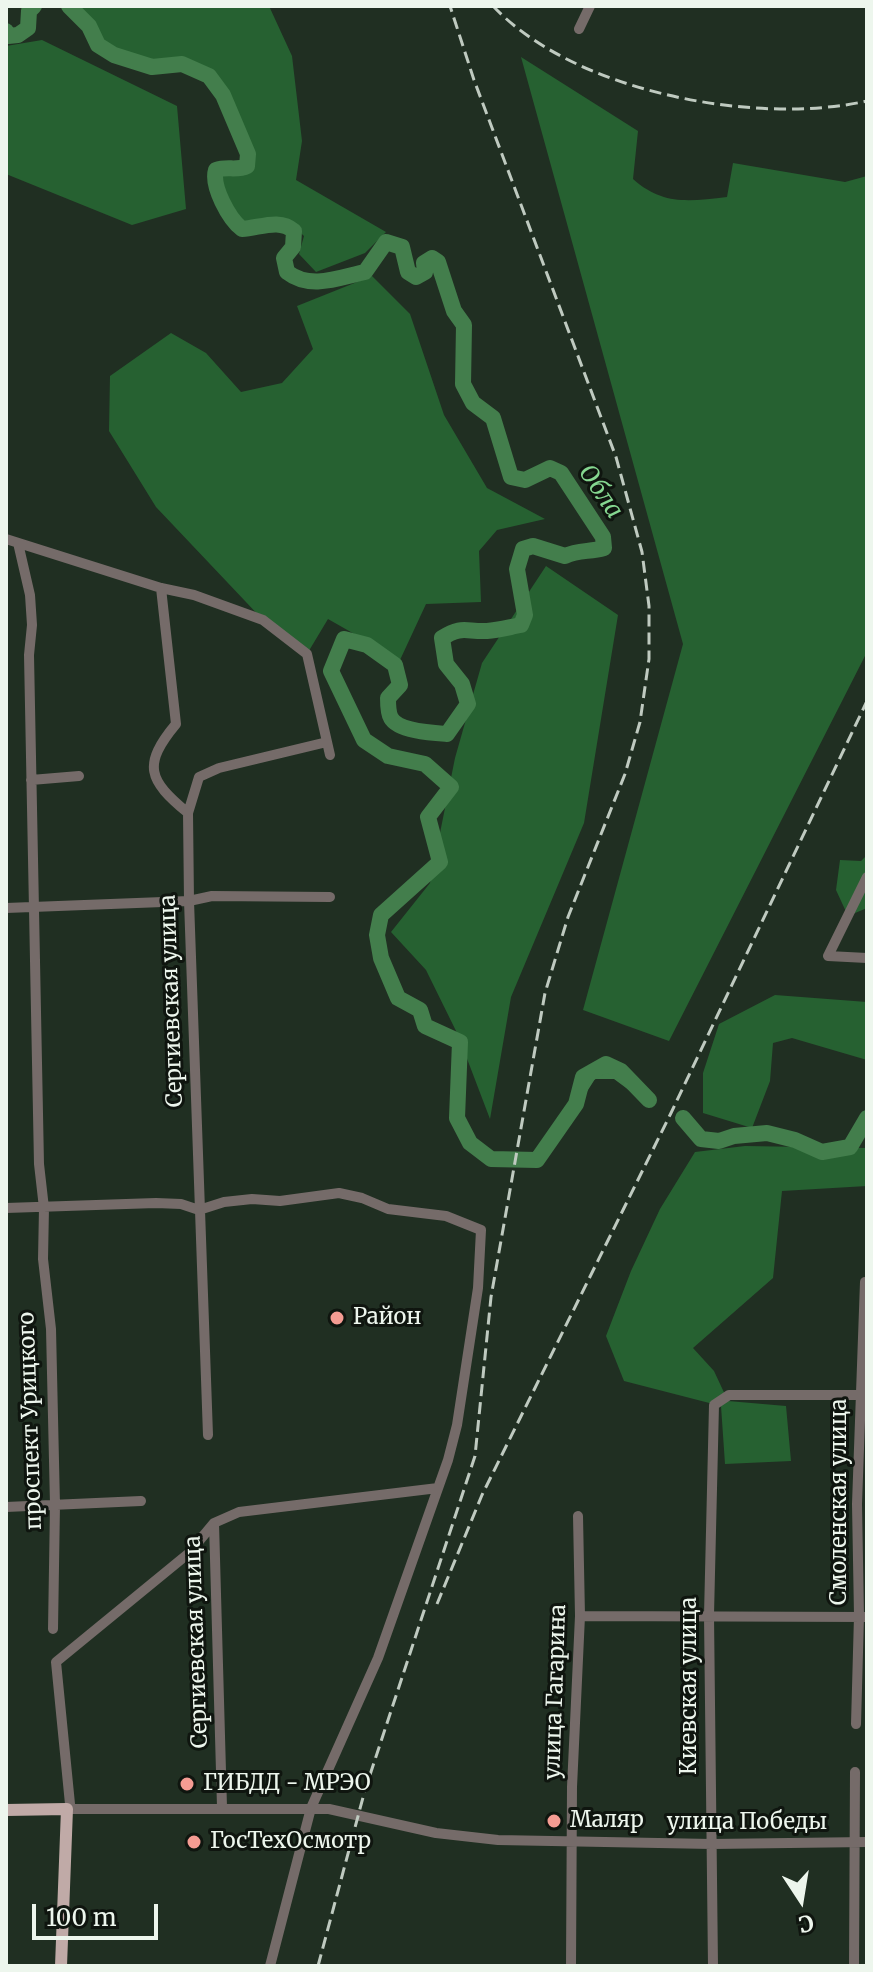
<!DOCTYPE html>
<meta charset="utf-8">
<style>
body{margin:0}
#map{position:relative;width:873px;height:1972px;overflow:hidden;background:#202f22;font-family:Merriweather,serif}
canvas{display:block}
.frame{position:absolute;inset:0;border:8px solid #edf6ed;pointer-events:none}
.north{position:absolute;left:761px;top:1860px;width:80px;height:80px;-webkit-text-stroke:6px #0f150f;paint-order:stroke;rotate:168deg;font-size:22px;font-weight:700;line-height:32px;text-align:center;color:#edf6ed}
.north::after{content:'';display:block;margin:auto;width:28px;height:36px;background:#edf6ed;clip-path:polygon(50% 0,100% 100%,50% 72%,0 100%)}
.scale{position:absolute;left:32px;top:1904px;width:126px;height:36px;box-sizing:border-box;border:4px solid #edf6ed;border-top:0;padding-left:10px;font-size:24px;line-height:28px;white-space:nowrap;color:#edf6ed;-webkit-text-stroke:6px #0f150f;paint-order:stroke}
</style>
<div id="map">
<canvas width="873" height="1972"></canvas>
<div class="frame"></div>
<div class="north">С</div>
<div class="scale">100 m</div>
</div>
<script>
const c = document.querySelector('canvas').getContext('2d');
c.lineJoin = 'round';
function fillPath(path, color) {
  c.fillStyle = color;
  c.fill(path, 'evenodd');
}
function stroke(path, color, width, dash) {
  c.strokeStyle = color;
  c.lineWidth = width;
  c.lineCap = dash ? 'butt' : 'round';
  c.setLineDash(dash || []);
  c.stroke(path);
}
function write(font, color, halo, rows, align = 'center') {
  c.font = font + ' Merriweather,serif';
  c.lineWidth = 6;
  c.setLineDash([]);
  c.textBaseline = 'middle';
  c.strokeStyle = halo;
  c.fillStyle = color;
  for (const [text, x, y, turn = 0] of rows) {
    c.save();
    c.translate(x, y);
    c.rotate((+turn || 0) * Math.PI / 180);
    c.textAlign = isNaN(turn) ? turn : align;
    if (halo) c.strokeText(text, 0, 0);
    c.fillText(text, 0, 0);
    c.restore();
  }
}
fillPath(new Path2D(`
 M75,6H269L292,56L302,141L296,180L386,232L365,253L316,272L299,254L304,236C277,210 275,224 244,225L237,220L218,177L219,173C231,169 239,175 251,168L252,153L227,93L211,73L182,60L153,63L115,51L101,42L92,24Z
 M42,40L177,106L186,209L132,225L6,174V46Z
 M521,57L638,131L633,179C663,206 690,201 727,197L733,163L845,182L867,176V652L669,1041L583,1010L683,644Z
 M372,276L410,314L444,415L487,488L545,519L497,530L479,551L481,602L426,604L400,660L328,619L307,654L263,620L156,507L109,431L110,376L171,333L206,353L241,392L282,383L313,349L297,306Z
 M546,566L618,615L584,823L511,997L490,1119L458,1035L426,970L391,932L430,883L455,758L482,663Z
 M867,855V908L848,916L836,890L840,860L861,861Z
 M775,995L867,1002V1060L792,1038L773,1043L770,1081L752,1128L703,1113V1073L719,1024Z
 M745,1146L867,1148V1186L782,1191L773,1278L693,1348L714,1371L728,1401L786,1406L791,1461L725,1464L721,1406L624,1381L606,1336L631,1271L660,1209L695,1152Z`), '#266131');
fillPath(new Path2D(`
 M606,1064L621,1071L649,1100L645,1102L614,1079H595L539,1167L537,1160L576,1104L583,1077Z`), '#437e4c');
stroke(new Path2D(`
 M69,6L89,26L98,45L114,55L152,67L182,64L209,76L223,95L248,154L247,166C237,171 227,166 216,170C211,186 229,219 242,229C260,228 279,218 294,231L293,247L284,258L287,272C310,290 338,278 365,272L386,242L402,247L408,272L416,277L425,272L424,263L432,258L438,262L454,311L464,325L463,384L473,403L493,418L511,477L525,480L550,468L561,473L603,537L604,548C590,552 578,550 565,556L533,546L523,549L517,569L525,615L521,625C510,627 498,630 487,631C466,632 462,625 442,638L446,664L462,684L468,704L447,734C433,733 398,731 391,718C388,713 388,704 388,698L400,685L395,665L367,645L344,639L331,671L364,740L388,756L425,764L451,787L428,817L440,862L381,915L377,935L381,958L398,998L420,1010L425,1026L460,1042L457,1118L470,1143L491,1159L537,1160L576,1104L583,1077L606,1064L621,1071L649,1100
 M6,31L8,36L18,35L28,28L29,11L34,6
 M683,1118L701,1139L719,1141L734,1136L767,1133L795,1140L822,1152L850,1147L867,1118`), '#437e4c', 16);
stroke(new Path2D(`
 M579,29L590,6
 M6,539L161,588L194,595L263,620L307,654L330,755
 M18,543L30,595L32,625L29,655L39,1164L44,1208L43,1259L51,1329L55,1505L53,1629
 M161,588L176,724C142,765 148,780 188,813L189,901L208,1435
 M31,780L79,776
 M188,813L199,777L219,768L327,742
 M867,877L828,956L867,958
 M6,908L189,901L212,896L330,897
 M6,1208L156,1203L181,1204L199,1210L224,1202L252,1199L280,1201L339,1193L362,1198L388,1209L446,1216L481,1230L478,1288L457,1425L448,1460L378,1658L311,1808L270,1966
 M438,1488L239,1512L214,1523L189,1553L56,1662L70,1804L67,1809H329L436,1833L498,1840L712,1844L867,1842
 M6,1507L141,1501
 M214,1523L222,1807
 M580,1616L867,1617
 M856,1724L859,1616L857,1504L865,1282
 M571,1966L572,1787L580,1616L578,1516
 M713,1966L709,1615L714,1405L729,1395H867
 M854,1966L855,1772`), '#756b69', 10);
stroke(new Path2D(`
 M6,1810L67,1809L61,1966`), '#c0aaa7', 12);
stroke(new Path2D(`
 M493,6C574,92 755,126 867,101
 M437,1604L482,1495L671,1113L867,701
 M318,1966L365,1790L475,1456L491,1297L545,993L568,917L625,774L640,722L649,659V606L642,552L616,457L474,80L450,6`), '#bfcac0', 3, [12, 6]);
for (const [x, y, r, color] of [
 [337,1318,8,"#f59c93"],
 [187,1784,8,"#f59c93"],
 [554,1821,8,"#f59c93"],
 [194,1842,8,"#f59c93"]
]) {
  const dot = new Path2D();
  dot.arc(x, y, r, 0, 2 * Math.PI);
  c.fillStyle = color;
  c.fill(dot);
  stroke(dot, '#0f150f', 3);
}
write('22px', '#edf6ed', '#0f150f', [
 ["Сергиевская улица",172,1001,-92],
 ["проспект Урицкого",31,1421,-92],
 ["Смоленская улица",840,1502,-90],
 ["Сергиевская улица",197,1642,-92],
 ["Киевская улица",690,1686,-90],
 ["улица Гагарина",556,1692,-88],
 ["улица Победы",747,1823]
]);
write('22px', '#edf6ed', '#0f150f', [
 ["Район",353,1318],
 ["ГИБДД - МРЭО",203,1784],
 ["Маляр",570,1821],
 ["ГосТехОсмотр",210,1842]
], 'left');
write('italic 24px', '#85d790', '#0f150f', [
 ["Обла",600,492,56]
]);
</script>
